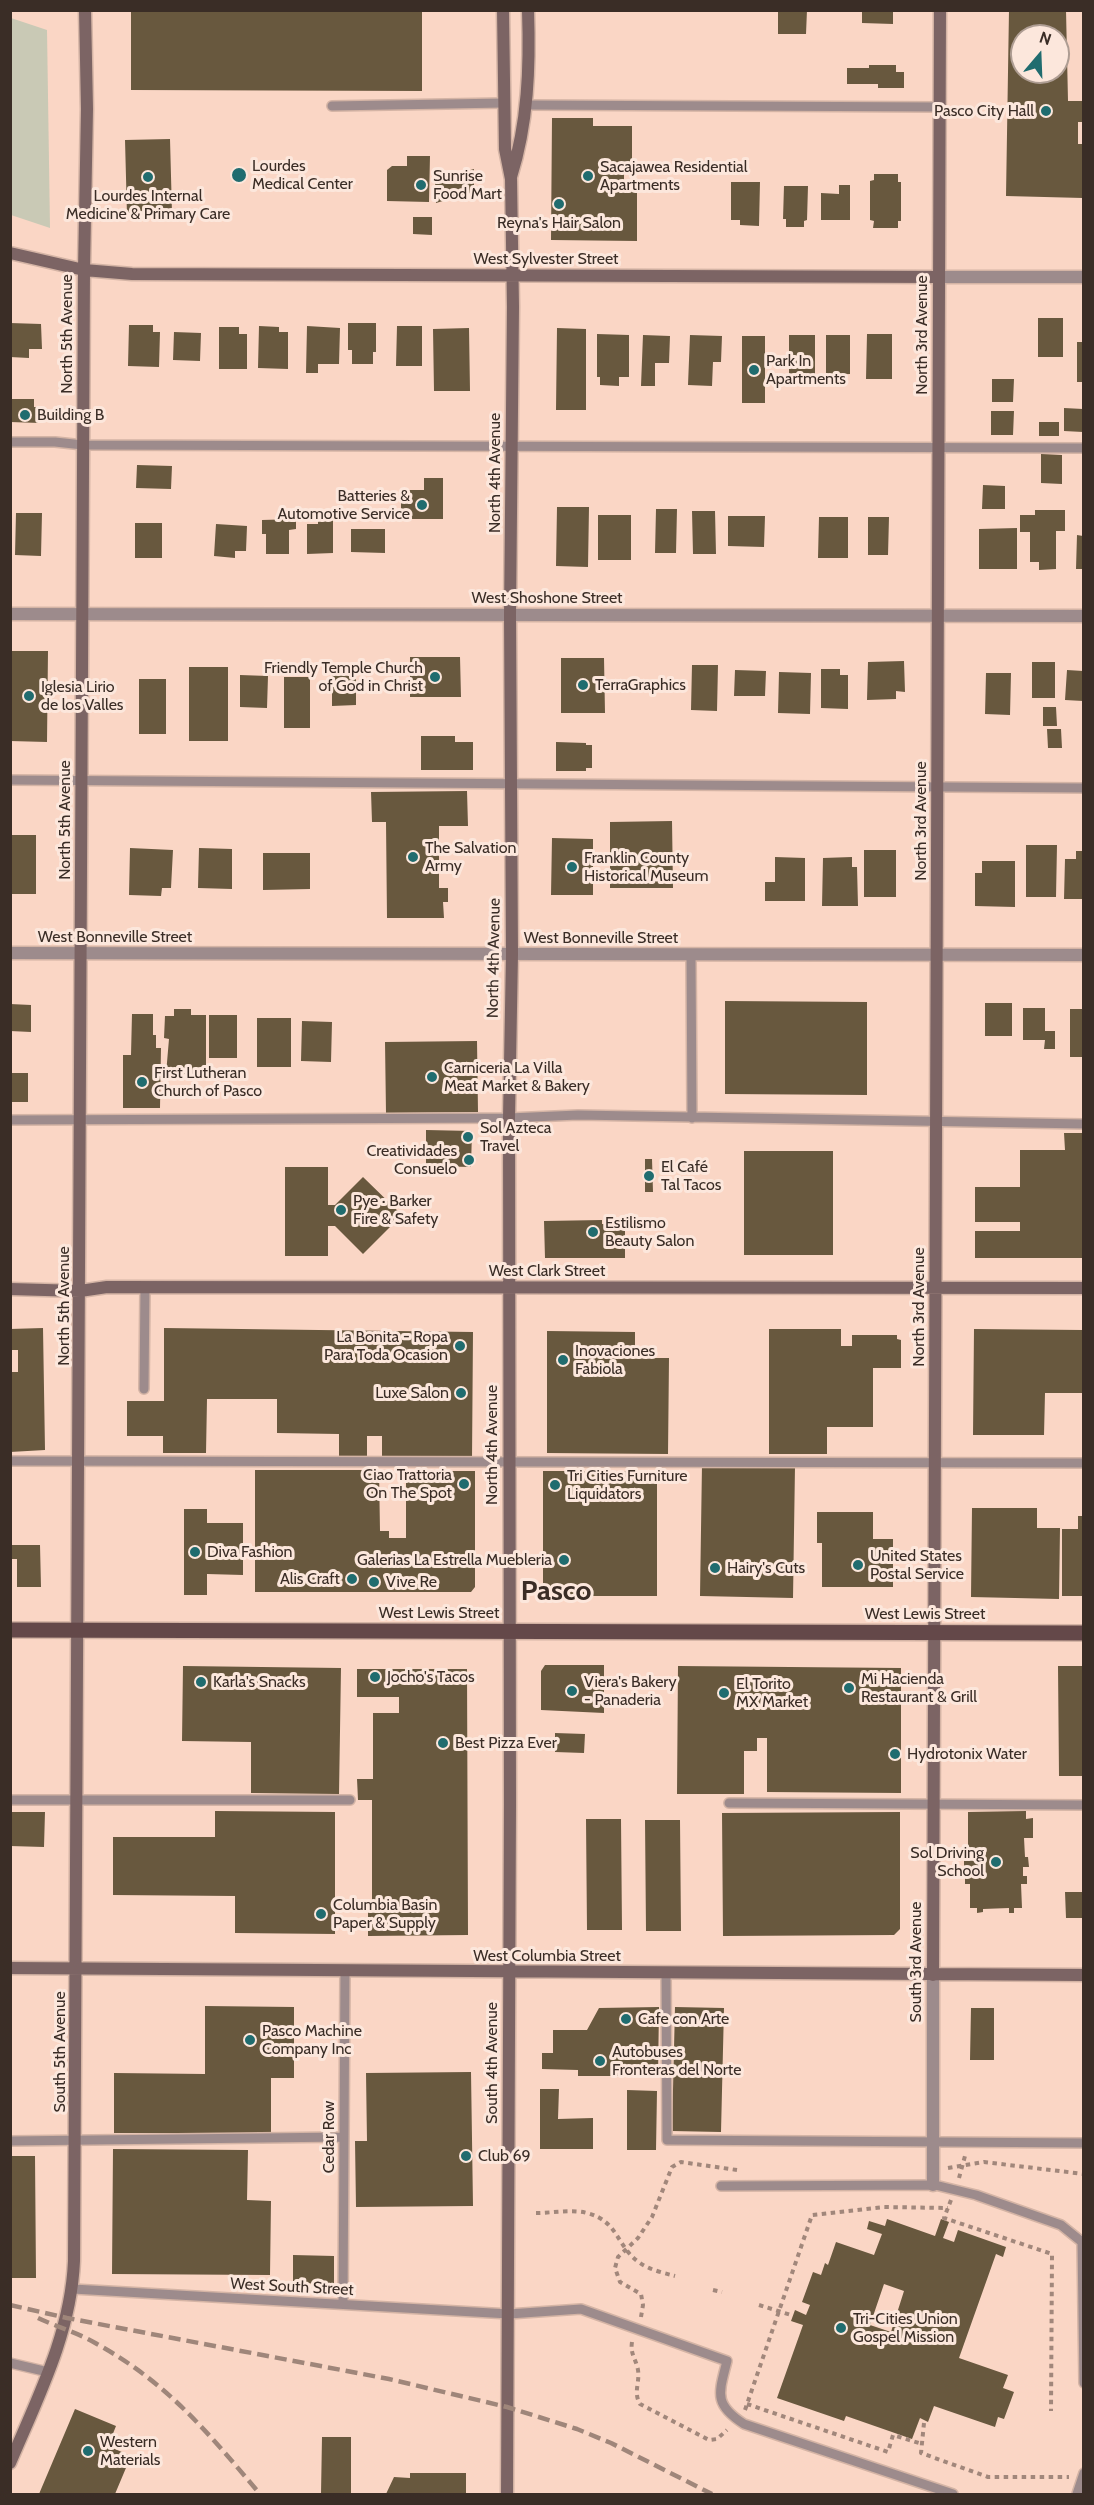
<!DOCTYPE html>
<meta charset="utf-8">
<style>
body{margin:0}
#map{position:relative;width:1094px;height:2505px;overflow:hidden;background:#fad6c5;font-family:Cabin,sans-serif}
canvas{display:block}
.frame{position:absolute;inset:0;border:12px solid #3a2d26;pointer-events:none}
.north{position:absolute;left:1010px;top:24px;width:60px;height:60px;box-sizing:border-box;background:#fce7dc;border:2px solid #ae9d93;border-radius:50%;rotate:19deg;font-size:16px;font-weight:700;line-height:24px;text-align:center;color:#3a2d26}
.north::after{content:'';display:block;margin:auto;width:21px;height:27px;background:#206c6f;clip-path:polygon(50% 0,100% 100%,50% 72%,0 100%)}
</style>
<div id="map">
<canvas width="1094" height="2505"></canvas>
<div class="frame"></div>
<div class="north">N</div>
</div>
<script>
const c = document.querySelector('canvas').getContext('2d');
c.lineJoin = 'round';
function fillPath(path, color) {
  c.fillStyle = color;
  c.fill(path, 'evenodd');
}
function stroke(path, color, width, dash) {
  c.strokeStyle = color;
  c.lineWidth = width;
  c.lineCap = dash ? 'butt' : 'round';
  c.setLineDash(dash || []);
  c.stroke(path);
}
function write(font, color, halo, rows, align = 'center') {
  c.font = font + ' Cabin,sans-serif';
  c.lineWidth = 6;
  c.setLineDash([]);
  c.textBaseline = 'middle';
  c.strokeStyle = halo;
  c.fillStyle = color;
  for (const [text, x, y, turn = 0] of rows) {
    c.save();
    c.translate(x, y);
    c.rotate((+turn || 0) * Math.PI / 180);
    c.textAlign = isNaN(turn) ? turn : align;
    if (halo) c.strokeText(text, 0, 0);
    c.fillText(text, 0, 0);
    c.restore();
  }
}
fillPath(new Path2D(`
 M11,18L47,30L50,228L11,215Z`), '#c9c9b5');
fillPath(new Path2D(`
 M131,10H422V91L131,90Z
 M778,10H807L806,34H778Z
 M862,10H893V24L862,23Z
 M1009,10H1066L1068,101H1083V122H1078V144H1083V198L1006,196ZM1022,36H1058V72H1022Z
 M869,65H896V72H904V88H878V84H847V68H869Z
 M552,118H593V126H632V164H624V188H637V241L551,240Z
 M170,139L172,213L127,215L125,140Z
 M407,156H430L429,202L387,201V170L392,166H407Z
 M474,169V192L436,203L435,180Z
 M874,174H898V182H901V221H898V228H873L874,221L870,220V181L874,180Z
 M731,182H760L759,226L740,225V220H731Z
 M839,185H850V220H821V193L839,194Z
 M784,186H808L807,220L804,221V227H786V219H783Z
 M413,217H432V235L413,234Z
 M1038,318H1063V357H1038Z
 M10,323L41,324L42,349H29V358L10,357Z
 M348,323H376V352H373V364H352V350H348Z
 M129,325H153V332H160L159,367L128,366Z
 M259,326L279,327V332H288V369L258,368Z
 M307,326L340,328L339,364H318V373H306Z
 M397,326H422V366H396Z
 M219,327H239V334H247V369H219Z
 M469,328L470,391H434L433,329Z
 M557,328L586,329V410H556Z
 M174,332L201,333L200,361L173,360Z
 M597,334L629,335V377H619V386L600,385V377H597Z
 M867,334H892V379H866Z
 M643,335L670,336L669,363H655V386H641Z
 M690,335L722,336L721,362H713L712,386L688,385Z
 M789,335H815V377H789Z
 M826,335H850V374L826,375Z
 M742,336H765V403H742Z
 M1077,342H1083V382H1077Z
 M992,379H1014L1013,402H992Z
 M10,399H34V407H41L40,423L10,422Z
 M1064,408L1083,409V432L1064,431Z
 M991,411H1014L1013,435H991Z
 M1039,422H1059V436H1039Z
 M1041,454L1062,455V484L1041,483Z
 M137,465L172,466L171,489L136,488Z
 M424,478H443V519H401V490H424Z
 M983,485L1005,486V509H982Z
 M557,507H589L588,567L556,566Z
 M656,509H677L676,553H655Z
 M1035,510H1065V531H1056V569L1039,570V562H1030V532H1020V515H1035Z
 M692,511H715L716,554H693Z
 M16,513H42L41,556L15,555Z
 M598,515H631V560H598Z
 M728,516H765L764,547L728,546Z
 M318,517H333V553L307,554V524H318Z
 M819,517H848V558H818Z
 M868,517H889L888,555H868Z
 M296,519V529L289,530V554H266V534H262V520Z
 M135,523H162V558H135Z
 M216,524L247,526L246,551H235V558L214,556Z
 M1017,528V569H979V529Z
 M351,529H385V553L351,552Z
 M1077,535L1083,536V569H1076Z
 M10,651H48L47,742L10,741Z
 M410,657H460L461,697H410Z
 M561,658H604L605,713H561Z
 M904,661L905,692L896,691V699L867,700L868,662Z
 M1032,662H1055V698H1032Z
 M332,664H356V705L332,706Z
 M692,665H718L717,711L691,710Z
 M189,667H228V741H189Z
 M821,669H840V675H848V709L821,708Z
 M735,670L766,671L765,696H734Z
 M1067,670L1083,671V701L1065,700Z
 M779,672L811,673L810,714L778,713Z
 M986,673H1011L1010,715L985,714Z
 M240,675L268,676L267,708L240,707Z
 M284,677H310V728H284Z
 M139,679H166V734H139Z
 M1043,707H1056L1057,726H1043Z
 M1047,729H1061L1062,748H1048Z
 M421,736H455V742H473V770H421Z
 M556,742L586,743V745H592V768H586V771H556Z
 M467,791L468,826H439V888H448V902H443L444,918H387L386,822H372L371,792Z
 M672,821L673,888H610V822Z
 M10,835H36V894H10Z
 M552,838L593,839V895H551Z
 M1026,845H1057L1056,897H1026Z
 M130,848L173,850L171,888H162L161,896L129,895Z
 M199,848L232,849V889L198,888Z
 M864,850H896V897H864Z
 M1076,851H1083V899H1064L1065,859H1076Z
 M263,853H310V889L263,890Z
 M775,857L805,858V901H765V882H775Z
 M852,857V867H857L858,906H822L823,858Z
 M982,861H1015V907L975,906V873H982Z
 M725,1001L867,1002V1095L725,1094Z
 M985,1003H1012V1036H985Z
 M10,1004L31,1005V1032L10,1031Z
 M1023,1008H1045V1031H1055V1049H1044L1045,1040H1023Z
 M174,1009H191V1015H206V1074H166L169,1039L164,1038L165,1016H174Z
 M1070,1009H1083V1057H1070Z
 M132,1014H153V1035H156V1048H161L160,1108H123V1055H131Z
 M209,1015H237V1058H209Z
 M257,1018H291V1067H257Z
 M302,1021L332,1022L331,1062L301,1061Z
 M477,1041L478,1112L386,1113L385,1042Z
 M10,1073H28V1102H10Z
 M426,1130L472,1131L471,1167L426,1166Z
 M1064,1133H1083V1258H975V1231H1020V1222H975V1187H1020V1150H1065Z
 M744,1151H833V1255H744Z
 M645,1159H652L653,1192H645Z
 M285,1167H328V1205H335L363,1177L402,1215L363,1254L335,1226H328V1256H285Z
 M602,1220V1224H625V1258H545L544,1221Z
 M43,1328L45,1450L10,1452V1372H18V1350H10V1329Z
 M164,1328L473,1332L472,1459L382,1458V1436H367V1457H339V1434L277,1433V1399H207L206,1453H163V1436H127V1401H164Z
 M769,1329H841V1346H852V1335H897V1339L901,1340V1368H873V1427H827V1454H769Z
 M974,1329L1083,1330V1393H1045L1044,1435H973Z
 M547,1331L635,1332V1358H669L668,1454L547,1453Z
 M702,1464L795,1466L793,1598L700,1596Z
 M255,1470H379L380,1531H389V1538H406V1471H475V1587L471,1592H255Z
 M543,1471H634V1476H657V1596H543Z
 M972,1508H1037V1528H1060L1059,1599L971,1597Z
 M184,1509H207V1523H243V1575L207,1574V1595H184Z
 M817,1512H873V1539H893V1587H822V1543H817Z
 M1078,1516H1083V1596H1062V1529H1078Z
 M11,1545H40L41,1587H17V1559H12Z
 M545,1665H604V1713L541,1710V1671Z
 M183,1666L341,1668L339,1794L251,1793V1742L182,1741Z
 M678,1666L901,1668V1793L767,1792V1738H757V1751H744V1794H677Z
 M1058,1666H1083V1776H1059Z
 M357,1669H467L468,1935L368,1936V1907H372V1800H358L357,1779H373V1713H399V1697H357Z
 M555,1733L585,1734L584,1753L555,1752Z
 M215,1811L335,1812V1934L235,1933V1896L113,1895V1837H215Z
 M1026,1811V1819L1033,1818V1838H1024L1025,1857H1028L1029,1867H1023V1876H1027V1884H1021L1022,1908H1014V1913H1009V1908L983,1909V1912L977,1913V1908H970V1884H965V1875H968V1867H964V1856H968V1812Z
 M10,1812H45L44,1847L10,1846Z
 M900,1812V1929L894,1935L723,1936L722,1813Z
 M586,1819H621L622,1930H587Z
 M645,1820H680L681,1931H646Z
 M1065,1892H1083V1918H1066Z
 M205,2006L294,2007V2078H271V2133H114V2073L205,2074Z
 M659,2007L658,2076H578V2070L542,2069V2053H553V2030H587L599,2008Z
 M675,2007L724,2008L721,2132L672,2131Z
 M971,2008H994V2060H970Z
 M471,2072L473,2206L356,2207L355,2141H367L366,2073Z
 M540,2089H559L558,2119L593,2118V2149H540Z
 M627,2090L657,2091L656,2150H627Z
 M113,2149L248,2150L247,2200L271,2201L270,2275L112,2274Z
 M10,2156H35L36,2278H10Z
 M887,2219L935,2236L941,2219L949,2222L943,2238L954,2242L958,2230L1006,2247L1003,2257L996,2254L959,2358L1008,2375L1003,2388L1014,2392L1004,2419L998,2417L995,2427L934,2406L928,2422L920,2418L912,2439L846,2416L844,2421L777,2398L803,2325L791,2321L795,2310L806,2315L810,2305L802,2302L813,2272L821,2275L825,2263L828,2265L836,2242L874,2255L882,2234L867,2229L869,2221L885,2226ZM884,2284L904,2291L891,2332L870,2325Z
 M293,2255L334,2256V2284L293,2283Z
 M75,2409L116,2426L108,2446L131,2456L115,2494H39Z
 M322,2437H351V2494H321Z
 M410,2473H466V2494H386L394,2477L410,2478Z`), '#68583e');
const lane = new Path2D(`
 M526,105L940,107
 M332,106L504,103
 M10,442H55L83,445L1084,448
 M10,780L1084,788
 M691,955L692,1118
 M10,1120L509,1118L578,1115L1084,1124
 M144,1389L145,1287
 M10,1461L1084,1463
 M10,1800H350
 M729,1803L1084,1805
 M666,1973L667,2140L1084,2143
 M10,2141L344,2137
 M721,2186L935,2185L976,2195L1061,2225L1082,2242L1084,2383
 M73,2289L509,2314L581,2309L727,2361C719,2393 713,2404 744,2424L953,2494
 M343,2304L345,1970
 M10,2363L48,2372
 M1077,2494L1084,2473`);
const street = new Path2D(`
 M939,277H1084
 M10,614L1084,616
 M10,953L1084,955
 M933,1975V2185`);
const secondary = new Path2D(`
 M503,10L505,149L511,179L513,307L510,615L512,954L509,1118L510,1804L507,2494
 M511,177C528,123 530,67 528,10
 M10,253L84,270L132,274L939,277
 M10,1289L80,1291L107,1287L1084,1288
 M10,1968L1084,1975
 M933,1975L940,10
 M10,2463C38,2397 71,2333 74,2261L84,270L87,109L85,10`);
const primary = new Path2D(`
 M10,1630L1084,1633`);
stroke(lane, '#d4b4a5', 12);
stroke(street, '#d4b4a5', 15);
stroke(secondary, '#d4b4a5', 15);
stroke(primary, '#d4b4a5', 18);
stroke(new Path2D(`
 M948,2168L984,2162L1084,2174
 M959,2178L965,2156
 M951,2200L944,2218L1052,2254L1051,2411
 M536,2213C552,2213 572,2209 587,2213C619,2221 617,2248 640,2263C650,2270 664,2273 675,2276
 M713,2290L722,2292
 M759,2305L791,2315
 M641,2317L643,2305L641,2294L620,2282L615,2268L618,2257L638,2238L652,2217L672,2167L681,2162L737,2170
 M632,2342C630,2354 636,2359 638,2370C640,2383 633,2392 640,2404L709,2440L717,2439L727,2430
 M747,2404L888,2452L893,2435L922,2444
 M745,2410L812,2215L884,2207L948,2208
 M924,2423L921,2453L988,2477H1069`), '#a1877b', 4, [4.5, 4.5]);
stroke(lane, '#9d8b8c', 9);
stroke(street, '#9d8b8c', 12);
stroke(secondary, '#7c6464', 12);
stroke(primary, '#644849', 15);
stroke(new Path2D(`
 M10,2305L67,2318L389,2379L507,2407L577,2429L611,2443L712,2494
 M38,2318C57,2327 79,2333 97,2344C169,2384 208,2433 260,2494`), '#9f867a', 4.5, [12, 6]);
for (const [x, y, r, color] of [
 [1046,111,6,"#206c6f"],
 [239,175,8,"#206c6f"],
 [588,176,6,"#206c6f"],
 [148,177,6,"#206c6f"],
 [421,185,6,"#206c6f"],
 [559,204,6,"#206c6f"],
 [754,370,6,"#206c6f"],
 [25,415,6,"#206c6f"],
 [422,505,6,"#206c6f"],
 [435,677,6,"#206c6f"],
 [583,685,6,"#206c6f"],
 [29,696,6,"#206c6f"],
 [413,857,6,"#206c6f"],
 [572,867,6,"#206c6f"],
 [432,1077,6,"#206c6f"],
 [142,1082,6,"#206c6f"],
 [468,1137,6,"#206c6f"],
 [469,1160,6,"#206c6f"],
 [649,1176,6,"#206c6f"],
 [341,1210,6,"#206c6f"],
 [593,1232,6,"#206c6f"],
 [460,1346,6,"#206c6f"],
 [563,1360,6,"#206c6f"],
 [461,1393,6,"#206c6f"],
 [464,1484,6,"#206c6f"],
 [555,1485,6,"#206c6f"],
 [195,1552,6,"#206c6f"],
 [564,1560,6,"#206c6f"],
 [858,1565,6,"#206c6f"],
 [715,1568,6,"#206c6f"],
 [352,1579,6,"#206c6f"],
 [374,1582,6,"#206c6f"],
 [375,1677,6,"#206c6f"],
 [201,1682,6,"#206c6f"],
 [849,1688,6,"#206c6f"],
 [572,1691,6,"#206c6f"],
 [724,1693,6,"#206c6f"],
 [443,1743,6,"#206c6f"],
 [895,1754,6,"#206c6f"],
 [996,1862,6,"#206c6f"],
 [321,1914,6,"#206c6f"],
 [626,2019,6,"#206c6f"],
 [250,2040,6,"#206c6f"],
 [600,2061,6,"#206c6f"],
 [466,2156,6,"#206c6f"],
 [841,2328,6,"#206c6f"],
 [88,2451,6,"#206c6f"]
]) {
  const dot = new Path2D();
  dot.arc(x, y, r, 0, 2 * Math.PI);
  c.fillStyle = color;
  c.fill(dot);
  stroke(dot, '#fce7dc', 2);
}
write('16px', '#3a2d26', '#fce7dc', [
 ["Pasco City Hall",1034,111,"right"],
 ["Lourdes",252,166],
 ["Medical Center",252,184],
 ["Sacajawea Residential",600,167],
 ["Apartments",600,185],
 ["Sunrise",433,176],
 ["Food Mart",433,194],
 ["Lourdes Internal",148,196,"center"],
 ["Medicine & Primary Care",148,214,"center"],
 ["Reyna's Hair Salon",559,223,"center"],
 ["Park In",766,361],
 ["Apartments",766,379],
 ["Building B",37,415],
 ["Batteries &",410,496,"right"],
 ["Automotive Service",410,514,"right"],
 ["Friendly Temple Church",423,668,"right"],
 ["of God in Christ",423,686,"right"],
 ["TerraGraphics",595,685],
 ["Iglesia Lirio",41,687],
 ["de los Valles",41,705],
 ["The Salvation",425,848],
 ["Army",425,866],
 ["Franklin County",584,858],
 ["Historical Museum",584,876],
 ["Carniceria La Villa",444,1068],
 ["Meat Market & Bakery",444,1086],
 ["First Lutheran",154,1073],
 ["Church of Pasco",154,1091],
 ["Sol Azteca",480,1128],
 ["Travel",480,1146],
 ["Creatividades",457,1151,"right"],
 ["Consuelo",457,1169,"right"],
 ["El Café",661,1167],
 ["Tal Tacos",661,1185],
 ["Pye · Barker",353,1201],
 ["Fire & Safety",353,1219],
 ["Estilismo",605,1223],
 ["Beauty Salon",605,1241],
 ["La Bonita - Ropa",448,1337,"right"],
 ["Para Toda Ocasion",448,1355,"right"],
 ["Inovaciones",575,1351],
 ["Fabiola",575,1369],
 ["Luxe Salon",449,1393,"right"],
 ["Ciao Trattoria",452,1475,"right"],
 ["On The Spot",452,1493,"right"],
 ["Tri Cities Furniture",567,1476],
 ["Liquidators",567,1494],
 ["Diva Fashion",207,1552],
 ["United States",870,1556],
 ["Postal Service",870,1574],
 ["Galerias La Estrella Muebleria",552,1560,"right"],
 ["Hairy's Cuts",727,1568],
 ["Alis Craft",340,1579,"right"],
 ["Vive Re",386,1582],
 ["Jocho's Tacos",387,1677],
 ["Mi Hacienda",861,1679],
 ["Restaurant & Grill",861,1697],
 ["Karla's Snacks",213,1682],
 ["Viera's Bakery",584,1682],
 ["- Panaderia",584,1700],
 ["El Torito",736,1684],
 ["MX Market",736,1702],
 ["Best Pizza Ever",455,1743],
 ["Hydrotonix Water",907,1754],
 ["Sol Driving",984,1853,"right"],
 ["School",984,1871,"right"],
 ["Columbia Basin",333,1905],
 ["Paper & Supply",333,1923],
 ["Cafe con Arte",638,2019],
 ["Pasco Machine",262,2031],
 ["Company Inc",262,2049],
 ["Autobuses",612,2052],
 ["Fronteras del Norte",612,2070],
 ["Club 69",478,2156],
 ["Tri-Cities Union",853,2319],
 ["Gospel Mission",853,2337],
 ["Western",100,2442],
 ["Materials",100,2460]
], 'left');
write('16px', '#3a2d26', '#fce7dc', [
 ["West Sylvester Street",546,259],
 ["North 5th Avenue",67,334,-90],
 ["North 3rd Avenue",922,335,-90],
 ["North 4th Avenue",495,473,-90],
 ["West Shoshone Street",547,598],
 ["North 5th Avenue",65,820,-90],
 ["North 3rd Avenue",921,821,-90],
 ["West Bonneville Street",115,937],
 ["West Bonneville Street",601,938],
 ["North 4th Avenue",494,958,-89],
 ["West Clark Street",547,1271],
 ["North 5th Avenue",64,1306,-90],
 ["North 3rd Avenue",919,1307,-90],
 ["North 4th Avenue",492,1445,-90],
 ["West Lewis Street",439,1613],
 ["West Lewis Street",925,1614],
 ["West Columbia Street",547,1956],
 ["South 3rd Avenue",916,1962,-90],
 ["South 5th Avenue",60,2052,-90],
 ["South 4th Avenue",492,2063,-90],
 ["Cedar Row",329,2137,-90],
 ["West South Street",292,2287,3]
]);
write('bold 28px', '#3a2d26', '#fce7dc', [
 ["Pasco",556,1592]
]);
</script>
